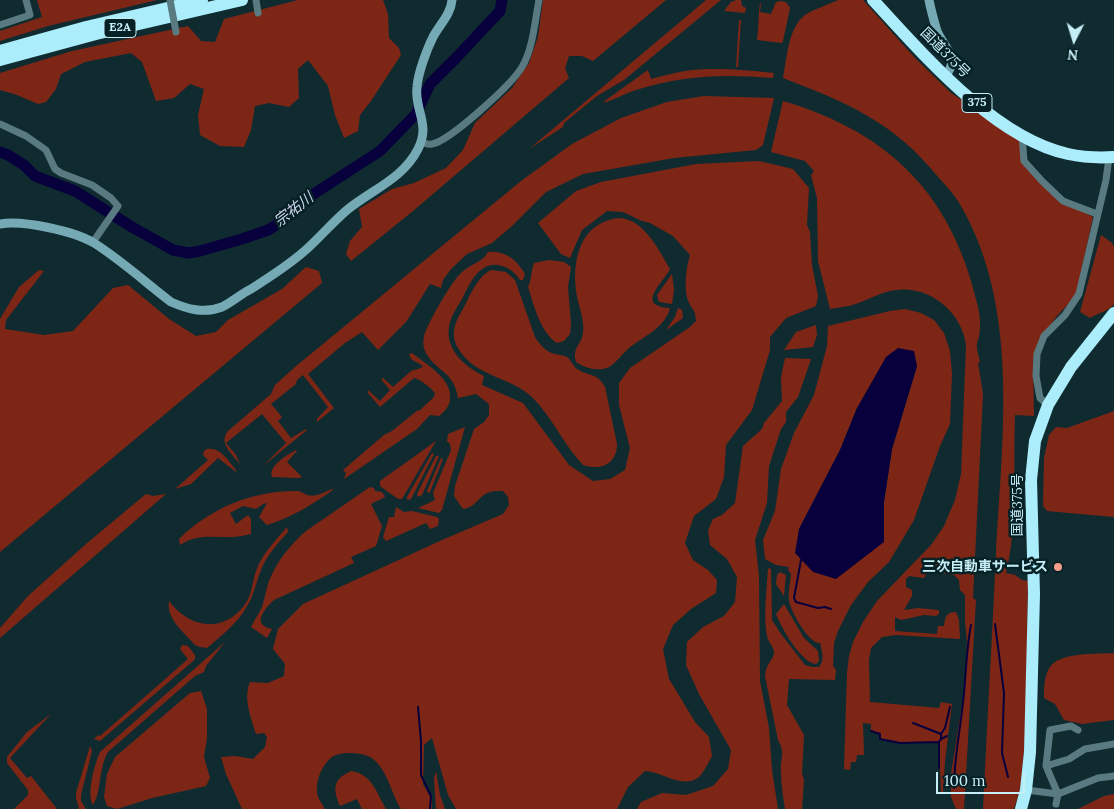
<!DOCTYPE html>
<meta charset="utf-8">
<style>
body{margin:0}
#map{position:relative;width:1114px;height:809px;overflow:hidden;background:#102b30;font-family:Lora,serif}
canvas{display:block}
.north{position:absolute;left:1049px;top:15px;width:50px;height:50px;-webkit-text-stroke:4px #062126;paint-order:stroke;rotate:185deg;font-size:14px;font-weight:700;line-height:20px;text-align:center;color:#c6eef7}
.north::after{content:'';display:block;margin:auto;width:18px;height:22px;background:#c6eef7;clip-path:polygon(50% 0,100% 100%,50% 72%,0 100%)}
.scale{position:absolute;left:936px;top:772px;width:89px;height:22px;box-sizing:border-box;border:2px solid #c6eef7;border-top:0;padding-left:6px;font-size:15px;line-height:18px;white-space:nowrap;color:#c6eef7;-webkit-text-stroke:4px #062126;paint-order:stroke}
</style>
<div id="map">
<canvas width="1114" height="809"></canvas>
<div class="north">N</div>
<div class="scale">100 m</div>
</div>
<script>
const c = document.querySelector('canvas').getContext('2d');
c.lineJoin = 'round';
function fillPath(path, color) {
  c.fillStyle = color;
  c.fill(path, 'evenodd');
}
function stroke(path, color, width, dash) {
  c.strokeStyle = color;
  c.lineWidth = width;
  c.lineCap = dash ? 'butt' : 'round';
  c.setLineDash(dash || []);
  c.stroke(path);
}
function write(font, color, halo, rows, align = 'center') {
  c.font = font + ' Lora,"Noto Sans JP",serif';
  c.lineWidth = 5;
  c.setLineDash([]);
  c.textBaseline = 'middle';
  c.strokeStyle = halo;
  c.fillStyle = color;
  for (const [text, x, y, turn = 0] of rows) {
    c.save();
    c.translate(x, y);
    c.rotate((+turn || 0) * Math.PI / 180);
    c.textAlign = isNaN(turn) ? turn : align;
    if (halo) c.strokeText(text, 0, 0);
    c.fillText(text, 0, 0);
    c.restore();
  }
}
fillPath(new Path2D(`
 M37,0H157L48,26L0,41V31L42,17Z
 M298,0H383L388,14L389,38L399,48L401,55L371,101L360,115L358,131L344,138L335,115L328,86L308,60L298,69L299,98L289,107L269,103L255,106L251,130L244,147L220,146L200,135L198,115L204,89L190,84L174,98L156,101L142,62L131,53L85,62L61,74L56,89L46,102L38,104L17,95L0,90V73L72,51L188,26L201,41L215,42L224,19Z
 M543,0H666L593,61L582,56H569L565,68L569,78L413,211L351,261L346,254L350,241L362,227L359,209L392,189L414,183L446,168L463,150L475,123L512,88L529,63L538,37Z
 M706,0H721L624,80L597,96L564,123L563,127L529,149Z
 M736,0H741L742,6L746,8L745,13L724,11L731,2Z
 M838,0H863L915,58L951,93L1021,139L1025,167L1076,208L1093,217L1076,296L1057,316L1038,342L1033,361L1034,416L1015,415C1013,465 1018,525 1006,573L1015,575L1022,580L1028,581L1026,728L1021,787L1014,809H983C987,724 992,639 996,554C1002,438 1021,305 958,201C953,193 946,186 939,178C894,122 848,103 783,78C787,58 788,28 805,15C814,9 828,5 838,0Z
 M781,1L786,2L790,8L783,41L782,43L757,40C759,27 758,15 760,3L761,4L760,12L771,14L776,2Z
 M739,20H741L738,67H736Z
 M648,70L651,79C662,76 673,73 685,71C714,67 744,70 774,73L773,78C723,74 684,75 636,90C624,94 614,100 603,103L606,100Z
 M704,96L774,98L763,145L756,150L674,158L583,174L546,192L512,226L492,243L467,254L451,269L443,280L441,288L430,284L406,322L378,350L362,332L345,343L308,374L334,408L317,422V419L328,407L303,375L297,380L296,384L271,404L282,417L278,421L291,438L306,429L307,430L263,466L286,443L262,414L226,443L236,455L240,464C232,454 218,443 228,431L271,394L275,385L295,367L521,181L572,144L621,118L667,102Z
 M783,101C891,133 953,196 978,307C980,316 981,327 979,336C979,339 977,341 977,343C976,349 979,356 980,362L978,363L983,394L973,598L976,600L964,809H956L951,797V774L964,692L967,642L965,622V595L960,590L959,580L954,575L928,571L924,578L909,576L906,579V587L912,590V596L904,610L918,608L939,610V614L936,616L924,615L901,620L895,617V631L937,634L938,626H944C945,618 946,612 956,612L959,620L960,639L896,635L882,637L871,648L869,660L870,702L939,708L941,702L952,704L945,761L943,793L941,792L939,742L900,743L880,739V734L871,731V724L863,723L864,755H857L856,762H851L850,770L844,769L847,673L849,656L853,642L863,622L877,601L931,545L944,526L955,500L961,474L966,345C962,313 931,286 897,290C881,291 865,302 849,306C843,307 836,308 830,309L818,261L817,198L811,175L814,171L805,161L771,152Z
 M759,161L793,169L809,188L807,225L810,232L812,265L818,296L816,306L786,318L770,337V350L752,410L726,445L724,477L716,499L694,516L685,543L693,560L708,570L717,580L716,593L691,609L673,625L663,649L669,679L695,722L709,737L712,756C708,763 704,772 699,777C683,790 661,771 645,771L628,787L617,809H456L448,795L432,738L424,745L423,784L432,800V809H401C391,793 388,771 373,759C364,752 341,751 332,757C322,765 316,779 317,792C317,797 322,804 325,809H242L226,774L221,757L235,756L253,759L265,747L267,737L264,733L256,734C251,718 243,698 250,682L268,683L284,676L285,664L273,649L278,629L303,604L442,540L503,514L509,505L508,497L503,491C477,489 481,507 463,509L454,496L455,486L474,429L484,422L489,415V404L476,394L458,398C454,370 434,371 425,351C423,347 423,341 424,336C427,324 452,281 461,273C470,264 482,263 488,252C505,250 517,260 525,274L523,280H520C512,267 494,259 481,270C472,277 467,289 462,299C458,305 454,312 451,319C441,346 463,366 484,376L482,385L523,403L569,465L593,481L610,479L625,470L630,448L619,405V383L630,368L690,327L696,321C695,308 694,313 689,303C683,290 686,269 690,255L673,236L650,223L642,221L623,212L607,211L582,230L570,258L561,254L538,223L576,191L601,182L696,164Z
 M619,218C644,219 658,249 670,269C664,282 634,306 670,308C665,328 644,336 629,348C622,354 616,363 609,367C599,372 584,368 576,362C572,347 581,346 583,333C585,320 578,305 576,291C572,258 581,222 619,218Z
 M1101,235L1112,243L1114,247V304C1109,311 1098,313 1090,318L1080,312Z
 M549,260L564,262L571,267L568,287L571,324L570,334L564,341L557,343C540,332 534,305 528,287C532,279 531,271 534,263Z
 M306,267L319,271L322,283L0,552V319L19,287L39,270L44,271L6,320L5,329L44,335L73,331L113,288L128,285L169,319L196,336L216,332L228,320L282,289Z
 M491,270L506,272L515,280L535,337C540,345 546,352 555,354C559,355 563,355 567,357C571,360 573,366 577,369C589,377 597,372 605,387L617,444C617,464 601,471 583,465C564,445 551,416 533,398C511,376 474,377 458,348C450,334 455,322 463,309C470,296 477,277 491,270Z
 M672,274L674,290L672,304L659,302L657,295Z
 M678,308L682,310L683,318L666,330L675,317Z
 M905,309L921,313L934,320L944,333L950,351L952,374L950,424L940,446L914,520L889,562L868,582L851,605L838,631L834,643L833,666L836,670L835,680L789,679L787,705L804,735L802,773L804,780L802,809H785C783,797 781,784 781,772C780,758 786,754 778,740L765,676C766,664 772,661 774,654C775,648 768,642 767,636C763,614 767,590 768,568L771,569L772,620L781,634L805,665L812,667H819C825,660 822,652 820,643C809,644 791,612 789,601C788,593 790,582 791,574L788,570L789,567L776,565L765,559L763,540L775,511L781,469L794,433L814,395L827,346L828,326L890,311ZM917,366L892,449L884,502V542L799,529L840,450L857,408Z
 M816,325L817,335L813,347L784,350L796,332Z
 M412,353C427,365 453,379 450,400C449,407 444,412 439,416L430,415L428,417L417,429L344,479L346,473L343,470L384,435L392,431L418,410L419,411L434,397L435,393C430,387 420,379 414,378L380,407L368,393V390L380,401L390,390L381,379L383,378L393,387L411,371L421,368L423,366L411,359L409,354Z
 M785,358L811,359L798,397L786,412V422L781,429L769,466L767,503L755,540L759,576L760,681L769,728L772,770L778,809H637L641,802L662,793L686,795L713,786L728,769L731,750L699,694L686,665L687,642L703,627L724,616L735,602L737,577L727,559L710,545L708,530L713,519L722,515L735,503L743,446L762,429L764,423L782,401L781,377Z
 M1114,411V517L1047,511L1043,506L1044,458L1049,435L1056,427L1067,428Z
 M465,427L442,510L439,513L418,508L435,500L433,493L451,450L450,444L447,441L448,434Z
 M436,441L402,499H398L380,486V481Z
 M207,449C221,447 228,461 236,470V472L218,458L191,484L175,489L208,460L203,455L204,451Z
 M296,450L297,451L287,462L302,477L298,478L272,477C268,466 287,455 296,450Z
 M432,453L434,454L411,499L407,500V497Z
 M436,456H439L422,495L418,497L417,494Z
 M441,458L443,459L430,492L428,493L427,491Z
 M370,487L374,488L375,491L382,492L385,497L371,504L382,526L376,546L351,557L354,563L274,600C264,609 251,625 272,629L267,638L251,627C254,620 259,614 262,607C265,598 266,589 269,581C277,561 290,545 306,531Z
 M332,489L333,490C311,505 293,517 267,525L259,517L267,503L263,504L256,509L243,506L230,513L236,524L248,515L251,519V534C245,535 238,537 231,537C212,537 196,534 180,545L179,539C211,508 251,491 296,491C301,491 302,493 307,495C316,498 324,492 332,489Z
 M146,494L153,496L166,494L0,638V628L28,596L86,544Z
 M396,507L404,512L412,511L437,517L439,519L438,526L430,529L426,523L386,541L383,537L389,517H394Z
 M287,527L288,532C278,543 266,556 261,570C256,582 254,595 247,606C238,623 222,635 207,648L200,647L195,645C184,632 166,619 169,601C188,627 221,634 243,607C252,597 252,583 256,571C262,554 276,540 287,527Z
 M780,572L786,575L784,596L776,584L777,575Z
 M784,604L804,638L818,651L819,661L816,664C801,663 781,627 776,614Z
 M225,642L206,666L204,672L195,676L108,752C98,769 102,791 93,805C86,794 95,763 100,752Z
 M182,645L188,646L195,655V659L192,662L100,741L94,739L98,735L100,736L188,659L180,649Z
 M1114,653V720L1082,724L1064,720L1055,704L1044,698C1044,688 1044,676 1050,667C1060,652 1097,654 1114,653Z
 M201,691L207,709V738L204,757L210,778L206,786L152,798L117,809L107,806L104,797L107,774L115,757L190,693Z
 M51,714L10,758L27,778L31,776L57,809H14L28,795V790L7,763V757L27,732Z
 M90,746L92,751L81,795V801L86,809H78L79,808L76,798V793Z
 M351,771C372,774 376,792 386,809H362L357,799L340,806C333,789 332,780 351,771Z
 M436,771L440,795L445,809H436L434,779Z
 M1114,794V809H1078L1104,796Z`), '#7e2615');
fillPath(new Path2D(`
 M898,348L914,351L917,366L892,449L884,502V542L836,579L813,572L795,553L799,529L840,450L857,408L886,357Z`), '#07003c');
stroke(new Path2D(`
 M801,560L794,598L796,602L818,608L825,607L831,609
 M995,624L1004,693L1002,753L1008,777
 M418,707L421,741V775L431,796L430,809
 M913,723L941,734V739L947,736
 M871,731L880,734V739L900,743L939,742L941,739
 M941,734L945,728L950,707
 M939,743V768
 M954,788C954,759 960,731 963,703C966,677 966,650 971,625`), '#07003c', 2);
stroke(new Path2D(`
 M0,152L8,155L24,165L35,176L75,191L132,227L173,250L189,253L200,251L242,239L268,230L278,224L295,206L380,151L416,114L430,84L456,58L500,11L502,0`), '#07003c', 11);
stroke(new Path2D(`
 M256,0L258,13
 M0,25L30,15L26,0
 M0,124L26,136L46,150L55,169L61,173L92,185L111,198L118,206L93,242
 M1022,135L1024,161L1042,181L1063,201L1097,214
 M421,141C425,144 428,145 432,144C450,141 512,84 522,67C533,49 535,20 539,0
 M1048,405L1040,398L1036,376L1037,354L1044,336L1065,315L1079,294L1106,180L1109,157
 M1046,766L1069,759L1085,749L1114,744
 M1026,790L1058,794L1098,778L1114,776
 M1056,804L1058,794L1046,766L1050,730L1071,726L1078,730`), '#5a7a81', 7);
stroke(new Path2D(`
 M929,0C931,10 934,21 937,31C944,48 961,58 945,76
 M0,224C23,220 74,231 94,243C121,260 145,282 171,302C187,309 204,314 222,307C232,302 241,294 251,289C271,276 291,264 309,247C322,235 333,222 347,210C371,190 403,179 418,149C431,124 414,110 417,87C418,73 427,49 433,37C440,24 451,14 452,0`), '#75aab5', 9);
stroke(new Path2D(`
 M873,0C923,54 994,138 1068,154C1082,157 1100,158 1114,157
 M0,51L86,27L202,0
 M0,60L96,34L242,0
 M1021,809L1026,790L1030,752L1034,594L1031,480L1035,441L1048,405L1071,367L1114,313`), '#acedfc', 12);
stroke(new Path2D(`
 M170,0L176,32`), '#5a7a81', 7);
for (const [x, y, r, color] of [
 [1058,567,5,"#f49d8b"]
]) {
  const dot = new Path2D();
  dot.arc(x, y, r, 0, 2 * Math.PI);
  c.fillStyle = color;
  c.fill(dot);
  stroke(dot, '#062126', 2);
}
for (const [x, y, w] of [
 [120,28,32],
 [977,103,30]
]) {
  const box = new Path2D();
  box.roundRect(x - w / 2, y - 9.5, w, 19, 4);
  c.fillStyle = '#062126';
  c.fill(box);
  stroke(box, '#c6eef7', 1);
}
write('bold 12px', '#c6eef7', null, [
 ["E2A",120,28],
 ["375",977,103]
]);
write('14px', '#c6eef7', '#062126', [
 ["国道375号",945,53,45],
 ["国道375号",1018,505,-90]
]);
write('bold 14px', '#c6eef7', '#062126', [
 ["三次自動車サービス",1048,567]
], 'right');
write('italic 15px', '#cfd6ed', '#062126', [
 ["宗祐川",294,210,-38]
]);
</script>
